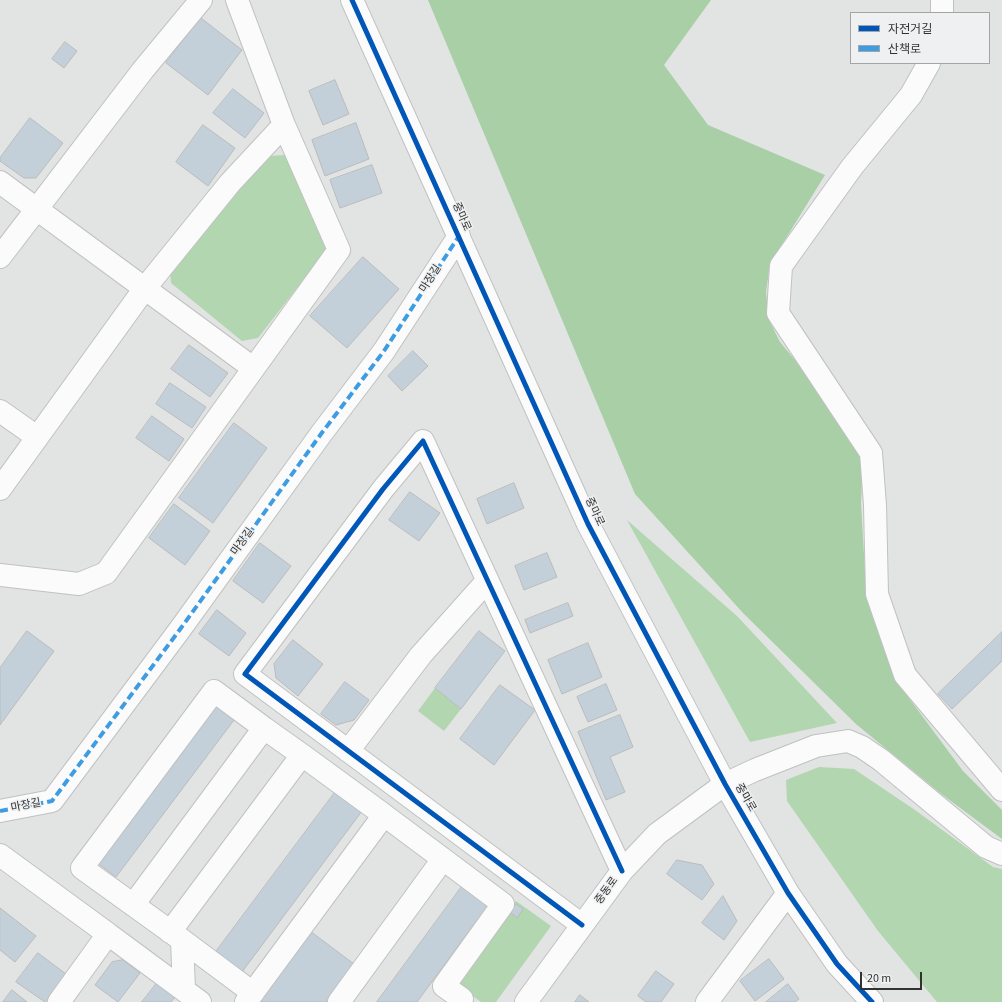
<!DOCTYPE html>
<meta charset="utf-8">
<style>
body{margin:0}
#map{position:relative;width:1002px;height:1002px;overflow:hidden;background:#e2e3e3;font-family:"Source Sans 3","Noto Sans KR",sans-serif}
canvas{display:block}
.legend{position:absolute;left:850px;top:12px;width:140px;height:52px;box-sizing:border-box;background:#eef0f1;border:1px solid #a3a4a5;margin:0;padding:5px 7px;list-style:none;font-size:12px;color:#323233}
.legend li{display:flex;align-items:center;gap:8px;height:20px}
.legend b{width:20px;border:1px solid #a3a4a5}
.scale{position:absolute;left:860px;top:972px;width:62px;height:18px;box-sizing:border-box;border:2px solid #323233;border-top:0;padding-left:5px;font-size:12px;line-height:14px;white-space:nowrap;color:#323233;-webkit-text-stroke:3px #eef0f1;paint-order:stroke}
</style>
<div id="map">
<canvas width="1002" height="1002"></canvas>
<ul class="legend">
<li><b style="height:5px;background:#0057b8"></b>자전거길</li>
<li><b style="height:5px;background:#3e9de2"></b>산책로</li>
</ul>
<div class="scale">20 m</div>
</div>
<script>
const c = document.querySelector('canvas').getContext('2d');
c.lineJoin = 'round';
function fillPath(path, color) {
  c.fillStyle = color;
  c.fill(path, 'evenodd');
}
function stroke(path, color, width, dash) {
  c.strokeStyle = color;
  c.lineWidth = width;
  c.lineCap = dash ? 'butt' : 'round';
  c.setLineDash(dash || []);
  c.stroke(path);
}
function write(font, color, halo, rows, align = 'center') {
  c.font = font + ' "Source Sans 3","Noto Sans KR",sans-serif';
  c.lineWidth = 3;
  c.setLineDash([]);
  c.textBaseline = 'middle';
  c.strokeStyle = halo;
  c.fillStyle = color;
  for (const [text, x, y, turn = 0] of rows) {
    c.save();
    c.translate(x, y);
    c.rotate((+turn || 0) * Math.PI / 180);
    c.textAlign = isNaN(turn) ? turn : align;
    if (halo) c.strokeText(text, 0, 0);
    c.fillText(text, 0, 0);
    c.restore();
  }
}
fillPath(new Path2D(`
 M287,155L328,248L258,338L242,341L171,283L170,269L267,156Z
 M627,520L737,616L837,723L750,742Z
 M435,688L461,709L444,731L418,711Z
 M819,767L854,769L915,810L993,867L1002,869V1002H937L878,931L787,801L786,780Z
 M516,901L551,926L496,1002H481L455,983Z`), '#b2d6b0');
fillPath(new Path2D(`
 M428,0H711L664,65L708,125L825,175L770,264L766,292L769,320L780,342L828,400L863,456L861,503L866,590L894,678L963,771L1002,810V839L940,793L856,724L744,614L635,494Z`), '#a8cfa6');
const building = new Path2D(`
 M201,18L242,50L208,95L166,63Z
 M65,42L77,51L64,68L52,59Z
 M335,80L349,114L323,125L309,91Z
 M233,89L264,113L245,138L213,113Z
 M30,118L63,143L36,178H24L0,161V158Z
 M356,123L369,159L325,176L312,140Z
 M203,125L235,148L208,186L176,162Z
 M372,165L382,193L340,208L330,180Z
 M363,257L399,289L347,348L310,316Z
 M189,345L228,373L210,397L171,369Z
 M413,351L428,366L402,391L388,376Z
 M170,383L206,407L192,428L156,404Z
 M152,416L184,439L169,461L136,438Z
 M234,423L267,448L213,523L179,498Z
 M514,483L524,508L487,524L477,499Z
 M410,492L440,513L419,541L389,520Z
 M174,504L210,531L185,565L149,538Z
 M260,543L291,566L263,603L233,581Z
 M547,553L557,577L524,590L515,566Z
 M568,603L573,616L530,633L525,620Z
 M217,610L246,633L229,656L199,634Z
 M27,631L54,651L0,725V668Z
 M479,631L505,651L461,709L435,688Z
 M1002,632V661L952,709L938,694Z
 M293,640L323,664L298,696L276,678L274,664Z
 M588,643L602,677L562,694L548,660Z
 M345,682L369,700L354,720L336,725L321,714Z
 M606,684L617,710L588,722L577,697Z
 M500,685L535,710L494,765L460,739Z
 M213,697L237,716L116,877L92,859Z
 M620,715L633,747L610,757L625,792L606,800L578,732Z
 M339,787L365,807L239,976L212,957Z
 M677,860L702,865L714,884L702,900L667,874Z
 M466,881L492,900L417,1002H377Z
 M723,896L737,921L724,940L702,923Z
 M516,904L523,909L517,918L510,912Z
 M0,908L36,936L15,962L0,950Z
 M310,931L354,964L327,1002H257Z
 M38,953L66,974L45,1002L16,982Z
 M769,959L784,979L755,1001L740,981Z
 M123,960L140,973L118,1002L95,985L112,962Z
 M656,971L674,984L661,1002H646L638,996Z
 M157,983L175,997L171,1002H142Z
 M788,984L799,999L795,1002H766Z
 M12,990L27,1002H3Z
 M580,995L589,1002H575Z`);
fillPath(building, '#c3d0da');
stroke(building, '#babbbb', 1);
const minor = new Path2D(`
 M352,0L588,524L725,784L788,893L837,964L872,1002
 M942,13V0
 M929,63L911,95L852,167L781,266L778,313L871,453L875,505L877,594L905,675L1002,790
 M0,182L253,368
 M0,257L143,70L201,0
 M0,411L37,437
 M0,489L145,288L230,183L284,125
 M0,575L79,584L106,573L339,250L284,125L237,0
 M348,751L421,655L487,581
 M302,755L384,815
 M0,811L52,801L181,628L321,434L384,351L459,236
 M0,855L108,934
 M443,859L503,904L444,986L462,999L460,1002
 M133,905L264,728L302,755L170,932
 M582,925L245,674L383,489L423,441L622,871
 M182,940L253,993
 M184,990L182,940L82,868L214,691L264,728
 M59,1002L108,934L200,1002
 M246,1002L384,815L443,859L339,1002
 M526,1002L622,871L657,834L725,784L755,770L816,746L848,741L862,747L881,760L986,847L1002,854
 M707,1002L788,893`);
stroke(minor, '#c0c1c1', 24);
stroke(minor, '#fbfbfb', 22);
stroke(new Path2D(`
 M0,811L52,801L181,628L321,434L384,351L459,236`), '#3e9de2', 4, [8, 4]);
stroke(new Path2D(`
 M352,0L588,524L725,784L788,893L837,964L872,1002
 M582,925L245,674L383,489L423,441L622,871`), '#0057b8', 5);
write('11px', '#323233', '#eef0f1', [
 ["중마로",461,217,66],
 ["마장길",431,279,-57],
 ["중마로",594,512,65],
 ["마장길",243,542,-54],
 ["중마로",745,798,60],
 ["마장길",26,806,-11],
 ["중동로",607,891,-54]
]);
</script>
